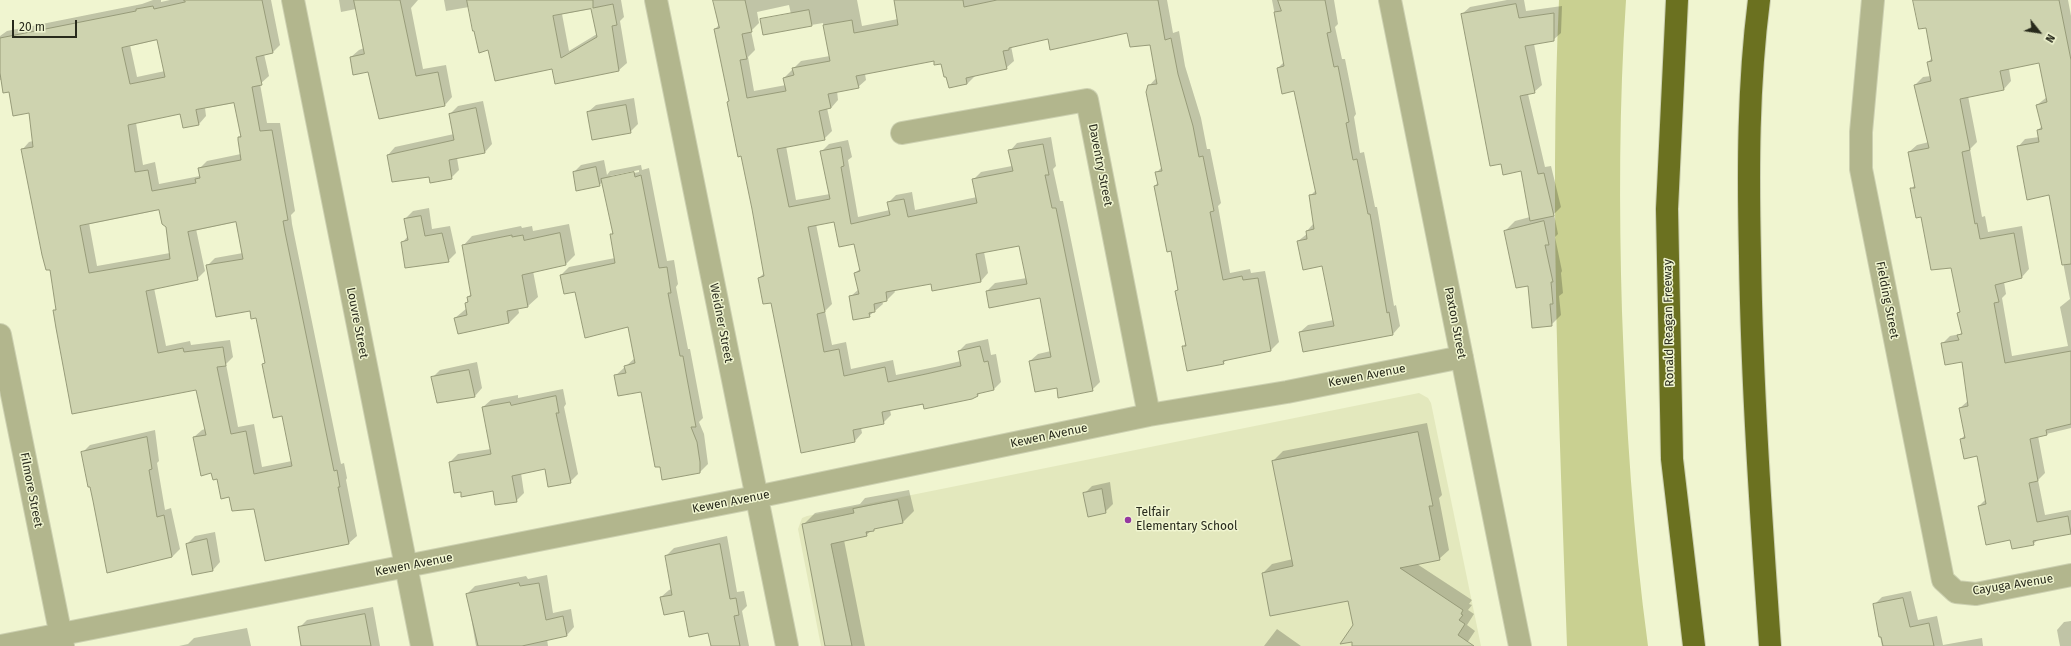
<!DOCTYPE html>
<style>
body{margin:0}
#map{position:relative;width:2071px;height:646px;overflow:hidden;background:#f0f5d0;font-family:"Fira Sans",sans-serif}
canvas{display:block}
.north{position:absolute;left:2019px;top:12px;width:40px;height:40px;-webkit-text-stroke:3px #f0f5d0;paint-order:stroke;rotate:120deg;font-size:11px;font-weight:700;line-height:16px;text-align:center;color:#282a1c}
.north::after{content:'';display:block;margin:auto;width:14px;height:18px;background:#282a1c;clip-path:polygon(50% 0,100% 100%,50% 72%,0 100%)}
.scale{position:absolute;left:12px;top:20px;width:65px;height:18px;box-sizing:border-box;border:2px solid #282a1c;border-top:0;padding-left:5px;font-size:12px;line-height:14px;white-space:nowrap;color:#282a1c;-webkit-text-stroke:3px #f0f5d0;paint-order:stroke}
</style>
<div id="map">
<canvas width="2071" height="646"></canvas>
<div class="north">N</div>
<div class="scale">20 m</div>
</div>
<script>
const c = document.querySelector('canvas').getContext('2d');
c.lineJoin = 'round';
function fillPath(path, color) {
  c.fillStyle = color;
  c.fill(path, 'evenodd');
}
function stroke(path, color, width, dash) {
  c.strokeStyle = color;
  c.lineWidth = width;
  c.lineCap = dash ? 'butt' : 'round';
  c.setLineDash(dash || []);
  c.stroke(path);
}
function write(font, color, halo, rows, align = 'center') {
  c.font = font + ' "Fira Sans",sans-serif';
  c.lineWidth = 3;
  c.setLineDash([]);
  c.textBaseline = 'middle';
  c.strokeStyle = halo;
  c.fillStyle = color;
  for (const [text, x, y, turn = 0] of rows) {
    c.save();
    c.translate(x, y);
    c.rotate((+turn || 0) * Math.PI / 180);
    c.textAlign = isNaN(turn) ? turn : align;
    if (halo) c.strokeText(text, 0, 0);
    c.fillText(text, 0, 0);
    c.restore();
  }
}
fillPath(new Path2D(`
 M1419,393L1428,398L1431,403L1481,646H821L798,529L802,518L807,516Z`), '#e3e8bd');
fillPath(new Path2D(`
 M1559,0H1626C1619,104 1619,208 1622,312C1626,424 1633,535 1648,646H1567C1560,431 1549,215 1559,0Z`), '#c9d091');
fillPath(new Path2D(`
 M153,0H161V2L170,0H271L280,45L272,53L264,54L269,76L260,84L267,123H280L295,211L291,215L292,224L341,464L344,463L347,478L346,480L357,536L349,543L266,560L255,508L230,496L212,472L194,437L202,430L205,429L197,388L55,310L57,308L50,268L22,150L29,142L33,141L30,112L2,80H0V36L7,31L142,4ZM158,39L165,71L137,77L130,45ZM235,102L241,135L239,137L241,154L207,161L199,169L200,176L159,184L155,162L143,165L136,123L181,113L199,124L206,116L205,108ZM160,209L166,226L170,253L97,266L89,223ZM237,221L243,253L215,258L207,266L257,317L266,362L264,364L283,415L292,461L262,467L254,424L238,427L226,364L233,357L230,340L191,345L190,341L166,346L154,288L197,279L205,271L196,229Z
 M339,0H418L411,8L423,69L446,65L452,97L445,105L375,103L369,71L351,57L359,50L364,48L356,9L341,12Z
 M444,0H621L624,17L620,21L627,63L619,70L556,83L553,68L489,49L469,7L446,11ZM592,8L597,34L569,51L562,14Z
 M714,0H857L862,26L898,19L895,0H1167L1173,33L1179,31L1185,66L1201,118L1207,149H1210L1221,203L1218,206L1230,273L1250,269L1251,273L1265,271L1279,342L1271,350L1228,359L1223,363L1183,347L1186,343L1176,291L1179,288L1172,250L1155,186L1158,182L1156,173L1162,167L1149,86L1157,77L1150,44L1128,31L1048,38L1011,46L1014,61L1006,68L975,76L967,84L949,87L942,63L934,60L865,74L866,80L858,87L837,91L838,100L831,108H827L832,131L824,139L786,146L796,200L830,194L821,152L829,144L848,140L852,157L848,160L858,217L890,210L888,203L896,195L912,192L915,210L977,197L974,179L981,172L1012,166L1010,151L1017,143L1051,137L1056,166L1053,169L1060,201H1063L1100,382L1092,390L1057,387L1030,361L1038,354L1051,351L1040,297L987,291L995,283L1027,278L1020,245L984,252L988,273L981,281L932,283L894,290L895,292L887,300L882,301L883,304L869,316L850,297L859,289L855,273L861,268L855,243L835,221L816,224L832,304L825,311L832,345L846,342L851,369L893,360L896,375L935,367L961,361L959,351L966,344L988,339L991,355L996,354L1001,382L994,389L981,392L977,396L890,410L891,415L883,423L861,428L862,433L855,441L759,278L765,272L753,209L715,29L719,25ZM789,5L794,28L823,23L830,56L801,61L784,78L786,85L754,91L748,57L755,50L751,31L759,23L757,12Z
 M1272,0H1334L1338,24L1335,27L1342,59H1345L1356,114L1354,117L1360,153L1364,152L1375,207H1377L1394,306L1396,305L1400,326L1393,334L1300,332L1308,325L1334,320L1323,265L1298,241L1307,234V231L1314,223L1310,196L1316,190L1295,90L1278,68L1284,62Z
 M1507,0H1524L1526,11L1562,6L1561,33L1553,40L1534,44L1542,85L1534,92L1528,94L1545,167L1551,166L1561,207L1554,214L1558,234L1555,237L1562,271L1561,273L1563,293L1559,296L1561,315L1551,325L1528,285L1505,231L1515,221L1530,217L1522,169L1462,14L1470,7Z
 M1914,0H2068L2071,16V428L2038,436L2045,473L2038,480L2045,515L2071,510V533L2039,539L2033,544L2011,539L1979,506L1986,499L1978,455L1961,439L1965,435L1960,408L1969,400L1963,361L1942,344L1950,336L1960,334L1962,332L1959,313L1960,311L1951,266L1921,216L1911,189L1915,185L1909,152L1917,145L1929,142L1915,85L1923,77L1931,76L1928,62L1932,58L1927,27ZM2040,62L2047,97L2037,105L2042,126L2038,130L2039,137L2025,139L2018,147L2050,194L2070,299L2060,307L2068,346L2012,356L2002,298L2006,294L2004,282L2022,277L2029,269L2022,226L1988,232L1985,216L1982,217L1970,149L1977,142L1968,96L2004,89L2011,81L2009,69Z
 M634,98L638,124L630,132L588,112L596,105Z
 M483,101L492,144L485,152L457,158L459,170L451,178L430,176L388,155L395,147L454,134L450,114L458,106Z
 M604,160L607,175L610,171L641,165L642,170L649,168L667,261L674,260L678,284L676,287L688,349H690L703,418L699,422L704,434L708,464L700,472L642,391L615,376L635,358L629,326L576,291L561,275L569,267L615,258L611,235L613,232L603,182L599,185L574,172L581,165ZM639,170V172L610,178V176Z
 M429,208L432,229L450,226L456,253L448,261L402,243L408,236L405,219L413,211Z
 M569,224L575,255L566,264L533,271L538,297L528,306L518,308L519,313L509,323L455,318L467,308L468,297L472,293L463,246L472,236L521,226L522,228L532,226L533,231Z
 M477,362L482,388L475,396L432,378L440,370Z
 M563,389L566,404L564,407L578,474L570,482L546,468L521,473L524,493L516,501L494,490L461,491L450,462L458,454L491,449L483,407L491,400L518,395V398Z
 M1427,423L1442,495L1439,498L1449,550L1439,559L1417,564L1472,600L1469,604L1472,605L1468,610L1474,614L1467,625L1475,631L1465,646H1353L1354,625L1349,600L1263,573L1272,564L1293,559L1273,461L1283,451Z
 M155,430L159,461L157,463L165,510L171,508L180,549L172,557L108,572L94,501L82,453L90,445Z
 M1110,482L1113,504L1105,512L1084,494L1092,486Z
 M909,490L914,511L903,522L876,527L866,535L844,540L865,646H826L804,524L815,513L860,504L865,498Z
 M215,532L220,562L213,570L187,544L195,536Z
 M727,536L737,592L744,591L747,606L742,611L749,646H712L709,632L685,610L661,597L669,590L672,589L666,556L674,548Z
 M547,575L553,613L571,609L574,627L567,635L547,639L548,646H476L467,594L475,586L526,576L528,579Z
 M1911,591L1918,620L1937,616L1943,645L1982,638L1983,646H1882L1874,605L1882,597Z
 M373,607L380,646H302L299,628L307,620Z
 M2071,621V646H2059H2060L2057,630L2064,622Z
 M247,628L251,646H179L188,644L194,638Z
 M1277,629L1301,646H1264Z`), '#0003');
const building = new Path2D(`
 M184,0H262L273,53L256,57L262,85L252,87L260,131L272,130L288,220L283,221L285,232L334,471L337,470L340,487H338L349,544L265,561L254,509L232,511L229,497L221,499L217,479L213,480L211,473L201,476L193,437L206,435L196,390L72,414L56,328L53,310H56L50,270H46L42,255L21,149L33,147L29,113L13,116L9,92L3,93L0,73V38L136,11V9L153,6L154,9L185,2ZM157,40L165,77L130,84L122,48ZM234,103L241,137H238V140L241,160L198,168L200,178L195,179L196,183L152,191L148,170L135,172L128,125L180,114L183,128L199,125L196,110ZM159,210L162,224L166,227L170,259L89,273L80,226ZM236,222L243,259L206,265L216,317L250,311L251,319L256,318L265,363L262,364L273,418L282,416L292,466L254,474L246,431L231,434L217,367L226,366L223,347L184,352L183,348L158,353L146,291L198,280L188,232Z
 M354,0H400L416,76L438,72L445,106L379,119L368,72L353,75L350,57L364,54Z
 M467,0H593V8L613,4L617,25L612,26L619,71L555,84L552,69L495,81L488,50L479,53L474,31H473ZM591,9L597,37L561,58L553,16Z
 M713,0H745L752,32L742,34L747,59L740,60L747,98L786,91L783,78L794,75L792,68L830,61L823,25L852,20L854,33L898,25L894,0H963L964,7L997,0H1158L1165,40L1171,38L1178,74L1193,126L1199,157L1203,156L1214,211L1210,212L1223,280L1242,276L1243,280L1258,278L1271,351L1223,361L1224,364L1187,371L1182,346H1186L1175,291L1178,290L1171,251L1167,252L1154,186L1158,185L1155,172L1162,171L1146,92L1148,85L1157,84L1150,45L1130,47L1127,33L1050,50L1048,39L1009,48V50L1003,51L1007,69L966,78L967,84L949,88L946,77H944L941,64L934,65V61L856,76L859,88L828,94L831,108L819,111L825,140L777,149L789,207L830,199L820,151L841,147L844,166L841,167L851,224L890,215L887,202L904,199L908,217L977,203L972,179L1013,171L1008,150L1043,144L1049,175H1045L1052,208H1056L1093,391L1058,398L1057,388L1035,392L1029,361L1051,357L1040,298L989,308L986,291L1027,284L1019,246L976,254L981,282L932,291L931,284L886,292L887,301L874,304L875,312L869,313L870,317L853,320L849,296L859,294L854,273L860,271L854,244L839,247L834,222L808,227L825,312L817,314L824,352L839,349L844,376L885,367L888,382L926,374L961,366L958,351L980,346L984,362L988,361L994,390L977,394L978,396L972,399L924,409L923,404L882,412L884,424L853,430L855,442L801,453L771,303L763,304L758,278L764,276L752,209L741,156L738,157L727,102L729,101L714,29L719,28Z
 M1278,0H1325L1331,32L1327,33L1334,67L1338,66L1349,122L1346,123L1353,160L1357,159L1368,214H1370L1387,313L1389,312L1393,335L1303,352L1299,332L1334,326L1322,266L1303,270L1297,241L1307,239L1306,231L1314,229L1309,195L1316,194L1294,91L1282,94L1277,68L1284,66L1274,12L1281,11Z
 M1913,0H2059L2071,60V264L2062,265L2049,195L2027,200L2017,146L2039,142L2037,130L2042,129L2036,105L2047,102L2039,63L2000,71L2004,90L1960,99L1970,150L1962,152L1975,224L1977,223L1980,239L2014,233L2022,278L1995,285L1999,302L1994,303L2005,363L2071,351V424L2046,430L2047,435L2030,439L2038,481L2029,483L2037,522L2068,516L2071,534L2033,541L2034,545L2012,549L2010,540L1986,545L1978,506L1986,504L1977,456L1964,459L1960,439L1965,438L1959,408L1968,406L1962,362L1945,365L1941,343L1959,340L1957,335L1962,334L1957,313L1960,312L1951,268L1931,270L1921,217L1916,218L1910,188H1915L1908,152L1929,148L1914,85L1931,81L1927,62L1932,61L1926,28L1919,29Z
 M1516,4L1519,18L1554,13V41L1525,46L1535,93L1520,96L1538,174L1544,173L1554,216L1530,221L1521,171L1503,175L1501,164L1490,166L1461,14Z
 M809,10L812,26L763,35L760,19Z
 M626,105L631,133L592,140L587,112Z
 M476,108L485,153L449,160L452,179L430,183L429,177L392,182L387,155L454,140L449,114Z
 M596,167L600,186L576,191L573,172Z
 M634,172L635,177L641,175L659,268L667,267L671,293H668L680,356H683L686,373L696,427H691L697,442L700,462V473L662,480L660,467H655L641,392L618,396L614,375L626,373L624,366L635,363L628,327L585,338L575,292L564,294L560,275L615,263L610,234H613L601,179Z
 M421,216L425,236L442,233L449,262L405,268L401,242L408,240L404,219Z
 M1544,221L1549,245H1545L1553,282H1551L1553,304H1550L1552,326L1532,328L1528,286L1516,288L1504,231Z
 M560,233L566,265L522,275L528,307L507,311L509,323L458,334L454,318L467,315L465,303L468,302L467,297L471,296L462,245L512,235V237L523,235L524,240Z
 M469,370L475,397L437,403L431,377Z
 M556,396L559,413H556L571,483L548,487L545,469L512,476L517,502L495,505L493,491L461,497V492L454,493L449,462L491,454L482,407L510,402L511,405Z
 M1418,432L1433,506H1429L1440,560L1400,568L1463,610L1461,614L1463,615L1459,620L1465,624L1458,635L1474,646H1352V642L1340,644L1353,625L1348,601L1270,616L1262,573L1293,566L1272,461Z
 M147,437L152,469L149,470L157,517L164,515L172,557L107,573L93,501L90,487H88L81,452Z
 M1102,489L1106,513L1088,517L1083,493Z
 M898,500L903,523L874,529V531L866,532L867,536L831,544L852,646H825L802,524L854,513L853,509Z
 M207,539L213,571L192,575L186,544Z
 M720,544L730,599L736,598L739,615L734,616L740,646H711L708,633L689,637L684,611L664,615L660,597L672,595L665,556Z
 M519,583L520,586L539,583L546,620L563,616L567,636L522,646H478L466,594Z
 M1903,598L1910,627L1929,623L1934,646H1883L1881,637H1879L1873,604Z
 M365,614L371,646H301L298,627Z`);
fillPath(building, '#ced3af');
stroke(building, '#979b79', 1);
const minor = new Path2D(`
 M293,0L422,646
 M656,0L787,646
 M1390,0L1520,646
 M1873,0L1861,132V169L1943,580L1956,592L1976,594L2071,575
 M902,133L1087,100L1149,415
 M0,335L63,646
 M1,646L756,497L1149,415L1287,392L1462,357`);
const highway = new Path2D(`
 M1677,0L1667,209L1672,459L1694,646
 M1759,0C1748,85 1748,171 1750,256C1752,387 1761,516 1770,646`);
stroke(minor, '#ccd0b0', 24);
stroke(highway, '#ccd0b0', 24);
stroke(minor, '#b2b68d', 22);
stroke(highway, '#6b7120', 22);
for (const [x, y, r, color] of [
 [1128,520,4,"#9538a1"]
]) {
  const dot = new Path2D();
  dot.arc(x, y, r, 0, 2 * Math.PI);
  c.fillStyle = color;
  c.fill(dot);
  stroke(dot, '#f0f5d0', 1.5);
}
write('12px', '#282a1c', '#f0f5d0', [
 ["Daventry Street",1100,165,79],
 ["Fielding Street",1887,300,79],
 ["Louvre Street",357,323,79],
 ["Weidner Street",721,323,79],
 ["Paxton Street",1455,323,79],
 ["Ronald Reagan Freeway",1669,323,-91],
 ["Kewen Avenue",1367,376,-11],
 ["Kewen Avenue",1049,436,-12],
 ["Filmore Street",31,490,79],
 ["Kewen Avenue",731,502,-11],
 ["Kewen Avenue",414,565,-11],
 ["Cayuga Avenue",2013,585,-9]
]);
write('12px', '#282a1c', '#f0f5d0', [
 ["Telfair",1136,513],
 ["Elementary School",1136,527]
], 'left');
</script>
